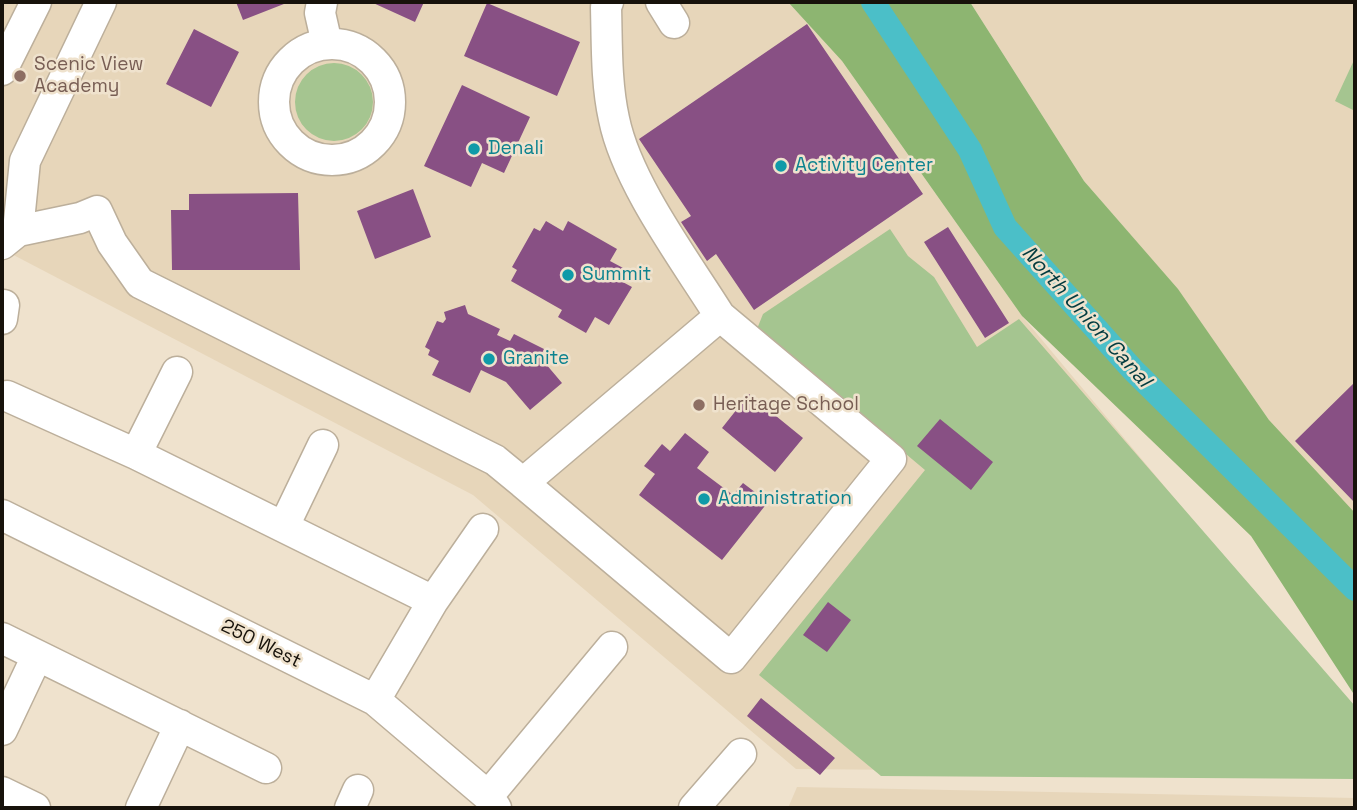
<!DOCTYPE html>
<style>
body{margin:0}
#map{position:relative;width:1357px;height:810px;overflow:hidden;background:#efe2cd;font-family:"Space Grotesk",sans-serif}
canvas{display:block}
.frame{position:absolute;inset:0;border:4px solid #17120b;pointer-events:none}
</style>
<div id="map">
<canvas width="1357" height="810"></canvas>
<div class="frame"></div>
</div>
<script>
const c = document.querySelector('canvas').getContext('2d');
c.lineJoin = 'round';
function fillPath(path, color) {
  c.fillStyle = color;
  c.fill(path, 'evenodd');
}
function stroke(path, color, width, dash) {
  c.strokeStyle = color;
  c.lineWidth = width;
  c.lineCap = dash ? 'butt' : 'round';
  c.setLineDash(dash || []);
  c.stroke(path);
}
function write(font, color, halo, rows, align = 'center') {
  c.font = font + ' "Space Grotesk",sans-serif';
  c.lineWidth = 5;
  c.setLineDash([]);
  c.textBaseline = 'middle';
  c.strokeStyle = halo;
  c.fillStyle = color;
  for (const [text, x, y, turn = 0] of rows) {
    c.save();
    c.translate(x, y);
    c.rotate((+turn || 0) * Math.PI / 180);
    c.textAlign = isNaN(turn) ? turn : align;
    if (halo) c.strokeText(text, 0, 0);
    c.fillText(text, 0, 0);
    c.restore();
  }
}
fillPath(new Path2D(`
 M2,2H788L842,61L1022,316L1355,714V774L796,769L473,495L2,249Z
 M970,2H1355V570L1269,420L1178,290L1084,181Z
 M797,787L1355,798V808H788Z`), '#e7d6ba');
fillPath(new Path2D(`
 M1355,58V111L1335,101Z
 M295 102a39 39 0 1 1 78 0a39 39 0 1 1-78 0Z
 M890,229L908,256L934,277L977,347L1019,319L1355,706V779L881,776L759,675L925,470L757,329L763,314Z`), '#a5c590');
fillPath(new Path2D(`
 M788,2H970L1084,181L1178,289L1269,420L1355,513V696L1251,536L1022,316L842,61Z`), '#8db571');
stroke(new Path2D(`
 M873,2L970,150L1005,227L1133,370L1355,589`), '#4bbfc8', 24);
fillPath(new Path2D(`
 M236,2H289L243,20Z
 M371,2H424L415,22Z
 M487,3L580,42L557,96L464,56Z
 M807,24L923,194L754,310L716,254L707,261L681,222L691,216L639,139Z
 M194,29L239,52L211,107L166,84Z
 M462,85L530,117L504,173L482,163L471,187L424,166Z
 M413,189L431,237L375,259L357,211Z
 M298,193L300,270H172L171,210H189V194Z
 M546,221L563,231L568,221L617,249L610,261L625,269L619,280L632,287L609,325L595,317L586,333L558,317L562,310L511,281L517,270L512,267L534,228L540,231Z
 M948,227L1009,323L985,338L924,242Z
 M465,305L468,314L500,329L497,335L510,341L514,334L544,349L540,357L562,383L530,410L506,382L481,370L470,393L432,375L439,361L428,355L430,350L425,347L437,321L443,323L446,319L444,312Z
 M1355,382V503L1295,441Z
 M749,394L803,438L775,472L722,428Z
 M940,419L993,462L971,490L917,446Z
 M685,433L709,452L697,468L733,495L743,483L768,502L722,560L639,495L655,474L644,466L662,444L670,451Z
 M828,602L851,620L827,652L803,635Z
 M761,698L835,758L820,775L747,716Z`), '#885084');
const minor = new Path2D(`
 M322,2L320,13L327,44
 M661,2L674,23
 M274 102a58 58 0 1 1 116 0a58 58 0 1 1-116 0Z
 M2,70L36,2
 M18,231L25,161L101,2
 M2,244L18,231L80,218L97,211L112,243L140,283L495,460L523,483L720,316C685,260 627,183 614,119C606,83 607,44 606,7L608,2
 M2,319L4,305
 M7,396L136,454L433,601
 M136,454L177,372
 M523,483L731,658L891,459L720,316
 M2,515L375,700L488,796L496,808
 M284,526L323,445
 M2,638L266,768
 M375,700L433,601L483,529
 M2,730L37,656
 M2,792L35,808
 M488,796L612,647
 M141,808L180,725
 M350,808L358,790
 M694,808L741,754`);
stroke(minor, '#bcaf9b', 33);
stroke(minor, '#fff', 30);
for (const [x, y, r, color] of [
 [20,76,7,"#8d6e63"],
 [474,149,7,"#0f9aa8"],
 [781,166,7,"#0f9aa8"],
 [568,275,7,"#0f9aa8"],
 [489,359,7,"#0f9aa8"],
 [699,405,7,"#8d6e63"],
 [704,499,7,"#0f9aa8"]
]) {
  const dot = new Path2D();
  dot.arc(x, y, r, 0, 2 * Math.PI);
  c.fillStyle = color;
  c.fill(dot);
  stroke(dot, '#efe2cd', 2.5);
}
write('19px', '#785e54', '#efe2cd', [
 ["Scenic View",34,65],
 ["Academy",34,87],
 ["Heritage School",713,405]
], 'left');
write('19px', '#0d838f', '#efe2cd', [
 ["Denali",488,149],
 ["Activity Center",795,166],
 ["Summit",582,275],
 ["Granite",503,359],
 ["Administration",718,499]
], 'left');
write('19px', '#17120b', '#efe2cd', [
 ["250 West",261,644,26]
]);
write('italic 21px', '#023b3f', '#efe2cd', [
 ["North Union Canal",1086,317,48]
]);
</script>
